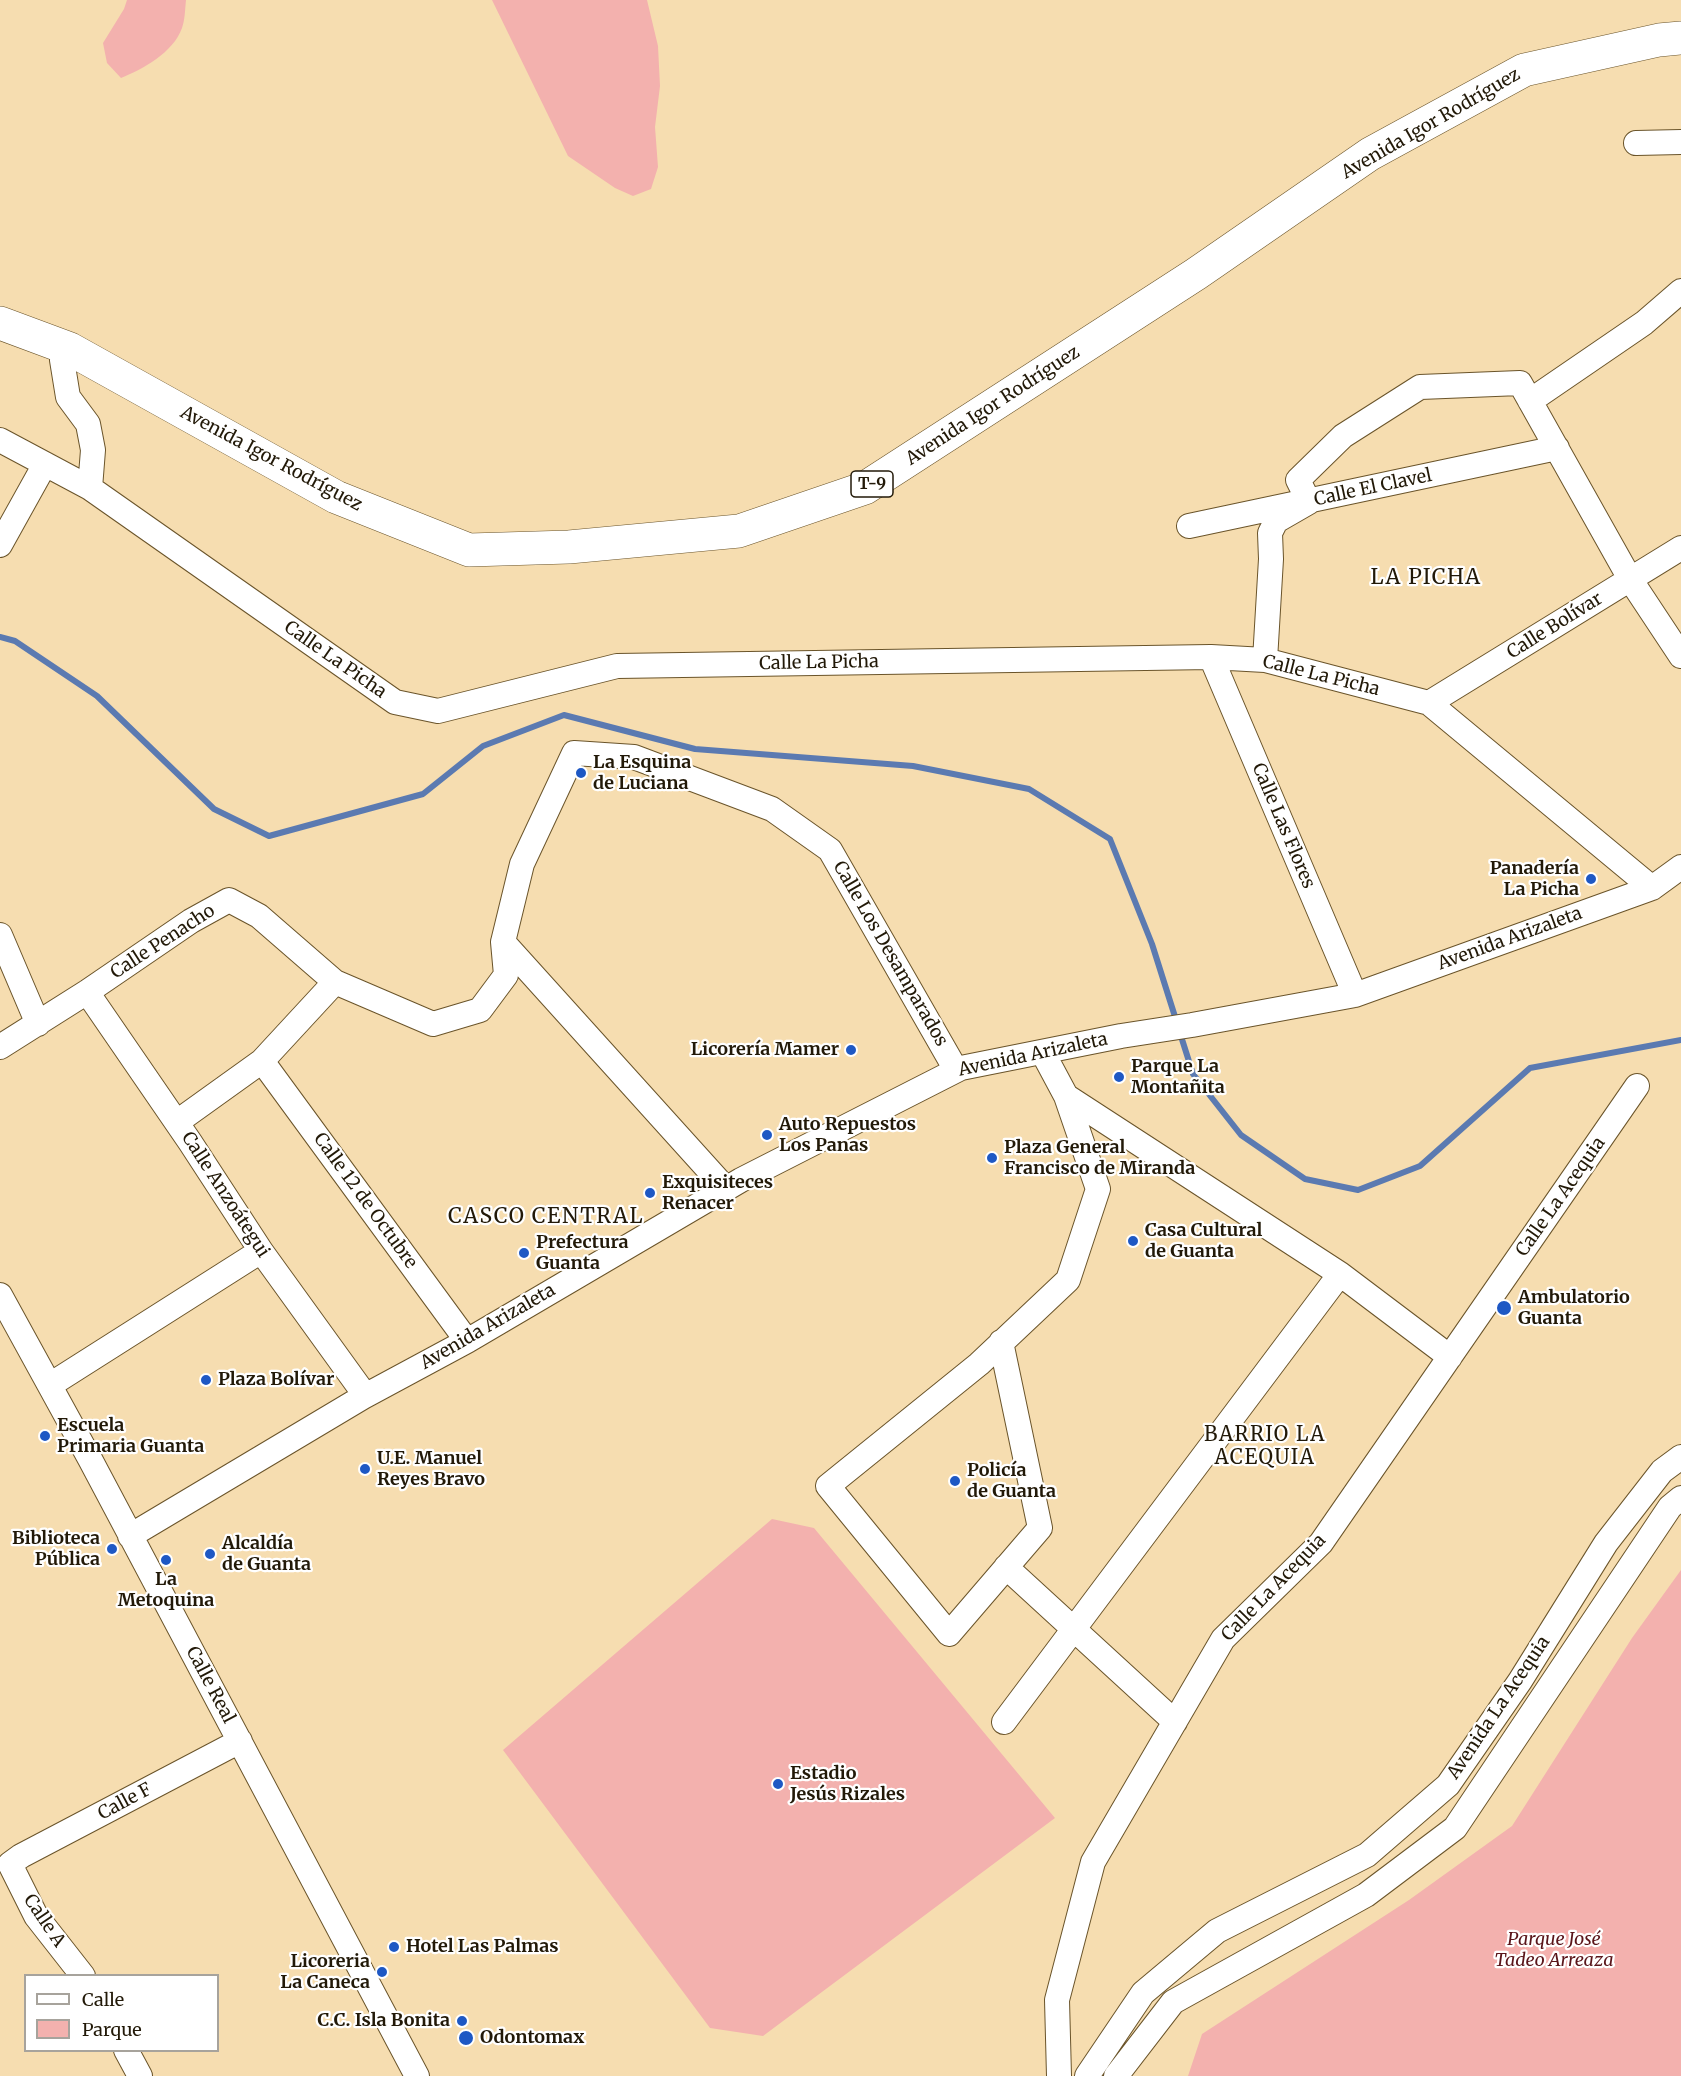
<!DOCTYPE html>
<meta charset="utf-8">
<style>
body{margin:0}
#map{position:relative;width:1681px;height:2076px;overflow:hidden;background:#f6ddb0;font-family:Merriweather,serif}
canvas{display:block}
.legend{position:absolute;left:24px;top:1974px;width:195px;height:78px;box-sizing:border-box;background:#fff;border:2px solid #a7a39c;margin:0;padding:8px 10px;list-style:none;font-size:18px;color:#221908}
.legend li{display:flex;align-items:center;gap:12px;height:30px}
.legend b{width:30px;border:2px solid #a7a39c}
</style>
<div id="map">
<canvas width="1681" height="2076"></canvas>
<ul class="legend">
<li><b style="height:8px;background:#fff"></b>Calle</li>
<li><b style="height:16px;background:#f3b1ae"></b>Parque</li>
</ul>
</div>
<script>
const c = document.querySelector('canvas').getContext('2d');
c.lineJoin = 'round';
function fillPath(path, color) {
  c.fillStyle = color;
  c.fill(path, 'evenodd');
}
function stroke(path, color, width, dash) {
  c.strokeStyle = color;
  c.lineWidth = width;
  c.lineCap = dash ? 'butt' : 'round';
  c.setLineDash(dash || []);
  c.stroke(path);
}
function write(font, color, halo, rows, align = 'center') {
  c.font = font + ' Merriweather,serif';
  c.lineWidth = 4.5;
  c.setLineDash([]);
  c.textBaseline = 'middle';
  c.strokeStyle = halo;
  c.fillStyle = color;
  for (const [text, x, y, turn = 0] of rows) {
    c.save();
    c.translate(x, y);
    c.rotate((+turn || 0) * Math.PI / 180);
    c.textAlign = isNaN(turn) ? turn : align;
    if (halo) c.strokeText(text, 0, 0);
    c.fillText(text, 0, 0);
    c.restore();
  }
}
fillPath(new Path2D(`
 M127,0H186C185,9 185,20 182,28C173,53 143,69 121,78L107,63L103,43L124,9Z
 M492,0H647L658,46L660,86L655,127L658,167L651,189L633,196L615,188L568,156Z
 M772,1519L814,1528L1055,1818L763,2036L710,2028L503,1750Z
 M1681,1570V2076H1188L1202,2034L1409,1900L1512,1826L1632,1638Z`), '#f3b1ae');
stroke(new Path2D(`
 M0,637L15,641L97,696L214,809L269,836L423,794L483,746L564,715L695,749L913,766L1029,789L1110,839L1152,944L1177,1023
 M1180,1033L1193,1074L1241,1135L1305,1179L1358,1190L1420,1166L1530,1068L1681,1040`), '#5b7ab1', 6);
const minor = new Path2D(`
 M1636,143L1681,142
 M70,349L62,360L68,397L88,424L93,450L90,488
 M1530,401L1644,323L1681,291
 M0,440L90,488L395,702L438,711L617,666L1211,657L1265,660L1429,703L1652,888
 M1189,526L1557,448
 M0,545L45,464
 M1211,657L1355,995
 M1265,660L1271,559L1270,533L1276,521L1309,502L1298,480L1343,436L1420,387L1520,383L1630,579L1681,656
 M1429,703L1681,548
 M0,935L38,1024
 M503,942L726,1189
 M87,992L190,1142L261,1251L365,1395
 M0,1047L87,992L191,921L229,900L259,916L335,982L433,1024L480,1010L506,975L503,942L522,864L574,753L634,757L772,809L830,850L956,1070
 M1043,1053L1066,1096L1340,1274L1450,1357
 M262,1061L467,1341
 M177,1122L262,1061L335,982
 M0,1295L90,1459L417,2076
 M1001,1342L1040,1528L949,1634L828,1486L979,1364L1068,1280L1098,1189L1066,1096
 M50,1385L261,1251
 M130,1536L363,1397L467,1341L741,1180L961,1068L1121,1036L1192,1025L1355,995L1652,888L1681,867
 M1006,1567L1175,1722
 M1004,1722L1340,1274
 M83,1976L36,1916L10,1864L21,1856L240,1741
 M126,2050L140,2076
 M1059,2076L1057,2000L1093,1862L1223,1639L1321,1543L1637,1086
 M1087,2076L1143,1993L1217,1931L1367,1855L1448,1785L1520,1681L1606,1543L1662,1471L1681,1457
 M1116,2076L1173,2002L1366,1895L1455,1828L1670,1507L1681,1498`);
const highway = new Path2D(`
 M0,323L70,349L336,497L469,550L569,547L739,531L865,488L1196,274L1370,154L1524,70L1659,40L1681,38`);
stroke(minor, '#6a542a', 26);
stroke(highway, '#6a542a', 34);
stroke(minor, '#fff', 24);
stroke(highway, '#fff', 33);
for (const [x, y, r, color] of [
 [581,773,6,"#1e58c4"],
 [1591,879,6,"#1e58c4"],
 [851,1050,6,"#1e58c4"],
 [1119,1077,6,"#1e58c4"],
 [767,1135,6,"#1e58c4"],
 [992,1158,6,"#1e58c4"],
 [650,1193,6,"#1e58c4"],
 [1133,1241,6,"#1e58c4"],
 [524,1253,6,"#1e58c4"],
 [1504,1308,8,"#1e58c4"],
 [206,1380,6,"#1e58c4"],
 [45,1436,6,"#1e58c4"],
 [365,1469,6,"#1e58c4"],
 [955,1481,6,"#1e58c4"],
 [112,1549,6,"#1e58c4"],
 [210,1554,6,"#1e58c4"],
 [166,1560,6,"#1e58c4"],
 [778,1784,6,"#1e58c4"],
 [394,1947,6,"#1e58c4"],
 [382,1972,6,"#1e58c4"],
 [462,2021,6,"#1e58c4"],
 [466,2038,8,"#1e58c4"]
]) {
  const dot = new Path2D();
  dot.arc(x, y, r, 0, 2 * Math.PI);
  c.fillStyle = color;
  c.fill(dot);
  stroke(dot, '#fff', 2);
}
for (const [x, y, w] of [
 [872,484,42]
]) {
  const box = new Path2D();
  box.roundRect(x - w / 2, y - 13, w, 26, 4.5);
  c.fillStyle = '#fff';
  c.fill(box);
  stroke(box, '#221908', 1.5);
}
write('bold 16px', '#221908', null, [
 ["T-9",872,484]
]);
write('18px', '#221908', '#fff', [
 ["Avenida Igor Rodríguez",1431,124,-30],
 ["Avenida Igor Rodríguez",993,406,-33],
 ["Avenida Igor Rodríguez",271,459,28],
 ["Calle El Clavel",1373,488,-12],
 ["Calle Bolívar",1555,626,-32],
 ["Calle La Picha",335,660,35],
 ["Calle La Picha",819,663,-1],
 ["Calle La Picha",1321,676,14],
 ["Calle Las Flores",1283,826,67],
 ["Avenida Arizaleta",1510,939,-20],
 ["Calle Penacho",163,942,-33],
 ["Calle Los Desamparados",890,954,60],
 ["Avenida Arizaleta",1033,1055,-12],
 ["Calle Anzoátegui",225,1195,57],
 ["Calle La Acequia",1561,1197,-55],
 ["Calle 12 de Octubre",365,1201,54],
 ["Avenida Arizaleta",488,1327,-30],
 ["Calle La Acequia",1274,1588,-46],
 ["Calle Real",210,1685,62],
 ["Avenida La Acequia",1499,1708,-56],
 ["Calle F",125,1802,-28],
 ["Calle A",44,1921,56]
]);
write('bold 18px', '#221908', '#fff', [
 ["La Esquina",593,763],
 ["de Luciana",593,784],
 ["Panadería",1579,869,"right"],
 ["La Picha",1579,890,"right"],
 ["Licorería Mamer",839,1050,"right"],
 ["Parque La",1131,1067],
 ["Montañita",1131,1088],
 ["Auto Repuestos",779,1125],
 ["Los Panas",779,1146],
 ["Plaza General",1004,1148],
 ["Francisco de Miranda",1004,1169],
 ["Exquisiteces",662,1183],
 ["Renacer",662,1204],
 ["Casa Cultural",1145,1231],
 ["de Guanta",1145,1252],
 ["Prefectura",536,1243],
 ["Guanta",536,1264],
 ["Ambulatorio",1518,1298],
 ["Guanta",1518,1319],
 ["Plaza Bolívar",218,1380],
 ["Escuela",57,1426],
 ["Primaria Guanta",57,1447],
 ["U.E. Manuel",377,1459],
 ["Reyes Bravo",377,1480],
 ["Policía",967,1471],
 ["de Guanta",967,1492],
 ["Biblioteca",100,1539,"right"],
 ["Pública",100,1560,"right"],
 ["Alcaldía",222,1544],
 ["de Guanta",222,1565],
 ["La",166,1580,"center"],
 ["Metoquina",166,1601,"center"],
 ["Estadio",790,1774],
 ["Jesús Rizales",790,1795],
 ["Hotel Las Palmas",406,1947],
 ["Licoreria",370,1962,"right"],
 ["La Caneca",370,1983,"right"],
 ["C.C. Isla Bonita",450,2021,"right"],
 ["Odontomax",480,2038]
], 'left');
write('italic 18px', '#5a151a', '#fff', [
 ["Parque José",1554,1940],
 ["Tadeo Arreaza",1554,1961]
]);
c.letterSpacing = '1.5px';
write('20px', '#221908', '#fff', [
 ["BARRIO LA",1265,1435],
 ["ACEQUIA",1265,1458]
]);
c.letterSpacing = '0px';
c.letterSpacing = '1.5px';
write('21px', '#221908', '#fff', [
 ["LA PICHA",1426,578],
 ["CASCO CENTRAL",546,1217]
]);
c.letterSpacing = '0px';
</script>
